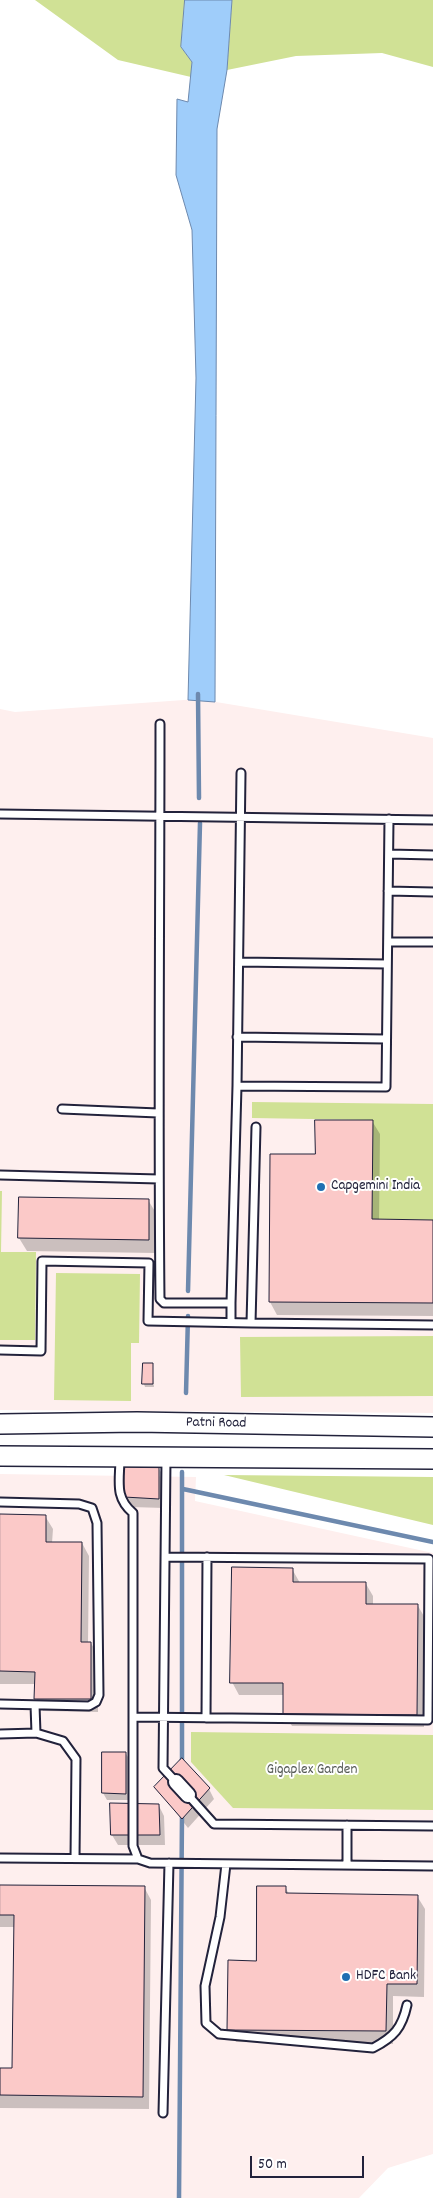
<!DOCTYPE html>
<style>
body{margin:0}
#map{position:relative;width:433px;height:2198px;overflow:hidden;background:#fff;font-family:Dekko,sans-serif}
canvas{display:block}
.scale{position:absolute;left:250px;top:2156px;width:114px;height:22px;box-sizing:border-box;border:2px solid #22223b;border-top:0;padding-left:6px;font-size:15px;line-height:18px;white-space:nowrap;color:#22223b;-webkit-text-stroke:4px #fff;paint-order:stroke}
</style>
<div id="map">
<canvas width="433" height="2198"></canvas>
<div class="scale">50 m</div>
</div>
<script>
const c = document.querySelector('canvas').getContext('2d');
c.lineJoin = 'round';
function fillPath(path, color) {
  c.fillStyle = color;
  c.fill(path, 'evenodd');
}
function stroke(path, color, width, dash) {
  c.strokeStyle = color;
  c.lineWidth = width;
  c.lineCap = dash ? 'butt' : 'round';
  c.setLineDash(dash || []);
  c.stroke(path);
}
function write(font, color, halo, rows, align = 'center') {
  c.font = font + ' Dekko,sans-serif';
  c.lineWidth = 4;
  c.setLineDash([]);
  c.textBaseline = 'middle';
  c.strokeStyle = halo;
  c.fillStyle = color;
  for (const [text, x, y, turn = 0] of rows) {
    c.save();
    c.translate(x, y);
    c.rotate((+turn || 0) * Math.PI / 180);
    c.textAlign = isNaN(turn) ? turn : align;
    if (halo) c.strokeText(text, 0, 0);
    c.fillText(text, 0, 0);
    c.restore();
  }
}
fillPath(new Path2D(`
 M198,699L433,738V1413L0,1410V709L15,712Z
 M0,1474L196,1477L195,1501L433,1553V2154L388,2168L359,2198H0Z`), '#feefee');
fillPath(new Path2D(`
 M35,0H185L181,47L192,62L191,77L118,60Z
 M232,0H433V67L382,53L296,56L227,70Z
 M252,1102L433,1104V1220L372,1219L373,1120L252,1118Z
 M0,1191H2L1,1252H36L35,1340H0Z
 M56,1273L140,1274L139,1343H131V1401L54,1400Z
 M433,1336V1396L241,1397L240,1337Z
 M224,1475L433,1477V1525Z
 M191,1732L433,1735V1810L233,1808L191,1762Z`), '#d0e195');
const water = new Path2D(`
 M185,0H232L227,70L217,129L215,702L188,700L196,378L192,230L176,175L177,99L188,102L192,62L181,47Z`);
fillPath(water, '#9fcdfa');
stroke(water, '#6d89ae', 1);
fillPath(new Path2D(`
 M372,1121L380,1134L379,1221H433V1316L277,1315L270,1302L316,1155Z
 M20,1198L148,1200L156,1213L155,1253L27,1251L19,1238Z
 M152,1364L154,1387H145L144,1384Z
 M158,1467L164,1477V1508L131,1507L125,1497Z
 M0,1515L45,1516L53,1529L52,1543H82L89,1556L88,1643H91L98,1656V1712L43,1711L36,1698V1684H0Z
 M292,1569L300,1583L366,1584L373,1596V1605L418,1606L425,1618L424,1727L292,1726L284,1713V1695H239L232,1682Z
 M126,1754L130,1760L129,1800H107L103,1793Z
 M156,1787L209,1789L214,1799L188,1828Z
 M159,1806L164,1816L165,1845H118L112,1835Z
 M0,1886L144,1887L151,1900L149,2109L0,2108V2070H14L15,1927H0Z
 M285,1887L289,1894L417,1896L425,1909L424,1997L393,1996V2044L236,2042L228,2029L258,1962Z`), '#0003');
stroke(new Path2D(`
 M198,694L199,798
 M188,1291L200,823
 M186,1393L188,1316
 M183,1489L433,1542
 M182,1764V1472
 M179,2198L182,1814`), '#6d89ae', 4.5);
const building = new Path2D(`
 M315,1120H373L372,1219L433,1220V1303L269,1302L270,1154H315Z
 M19,1197L149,1199V1240L18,1238Z
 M143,1363H153V1384H142Z
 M124,1464L159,1466V1499L124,1497Z
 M0,1514L46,1515V1542H82L81,1642H91V1699H34L35,1672L0,1671Z
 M232,1567L293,1568V1582H366V1604H418L417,1715L283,1714V1683H230Z
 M102,1752H126V1794L102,1793Z
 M182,1758L210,1788L182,1819L154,1787Z
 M110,1803L159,1804L160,1835H111Z
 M0,1885L145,1886L143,2097L0,2095V2068H12L14,1915H0Z
 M257,1886H286V1893L418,1895L417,1984H387L386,2031L227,2030L228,1960L256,1961Z`);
fillPath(building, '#fbc9c8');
stroke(building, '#22223b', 1);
const service = new Path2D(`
 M160,724C160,916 158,1107 160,1299L164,1303H231L237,1086
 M241,773L237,1086L386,1087L389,819
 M0,814L433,820
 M389,854L433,855
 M388,891L433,892
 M388,942H433
 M239,962L387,964
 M237,1037L386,1039
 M62,1109L158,1113
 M256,1127L251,1323L433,1325
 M0,1175L159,1179
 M231,1303V1322
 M0,1350L41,1351L42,1261L149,1263L148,1321L251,1323
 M120,1457C120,1481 114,1497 133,1513V1846L138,1859L150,1863L433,1866
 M166,1458L163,1768L176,1782
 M0,1502L79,1504L92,1508L97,1523L99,1695L96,1702L89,1706L0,1704
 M35,1705L36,1733
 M133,1717L428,1720L429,1559L165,1557
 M206,1718L207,1557
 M0,1734L36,1733L63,1741L76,1759L75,1858
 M188,1795L214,1824L433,1826
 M0,1858L138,1859
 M226,1864L220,1917L205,1986L206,2023L219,2034L373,2048C394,2037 402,2028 407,2005
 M347,1865V1825
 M163,2113L169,1863`);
const minor = new Path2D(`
 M176,1782L188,1795`);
const secondary = new Path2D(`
 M0,1424L137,1422L433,1427
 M0,1456L433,1459`);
stroke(service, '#22223b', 11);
stroke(minor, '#22223b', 18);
stroke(secondary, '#22223b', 22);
stroke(service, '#fff', 7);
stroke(minor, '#fff', 14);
stroke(secondary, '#fff', 19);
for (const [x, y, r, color] of [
 [321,1187,5,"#1f6fb2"],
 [346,1977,5,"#1f6fb2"]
]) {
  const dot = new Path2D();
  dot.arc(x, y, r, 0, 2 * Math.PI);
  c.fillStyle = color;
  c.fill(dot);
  stroke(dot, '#fff', 2);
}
write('15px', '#22223b', '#fff', [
 ["Capgemini India",331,1187],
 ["HDFC Bank",356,1977]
], 'left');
write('15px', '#22223b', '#fff', [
 ["Patni Road",216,1424,1]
]);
write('15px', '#565b56', '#fff', [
 ["Gigaplex Garden",312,1771]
]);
</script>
